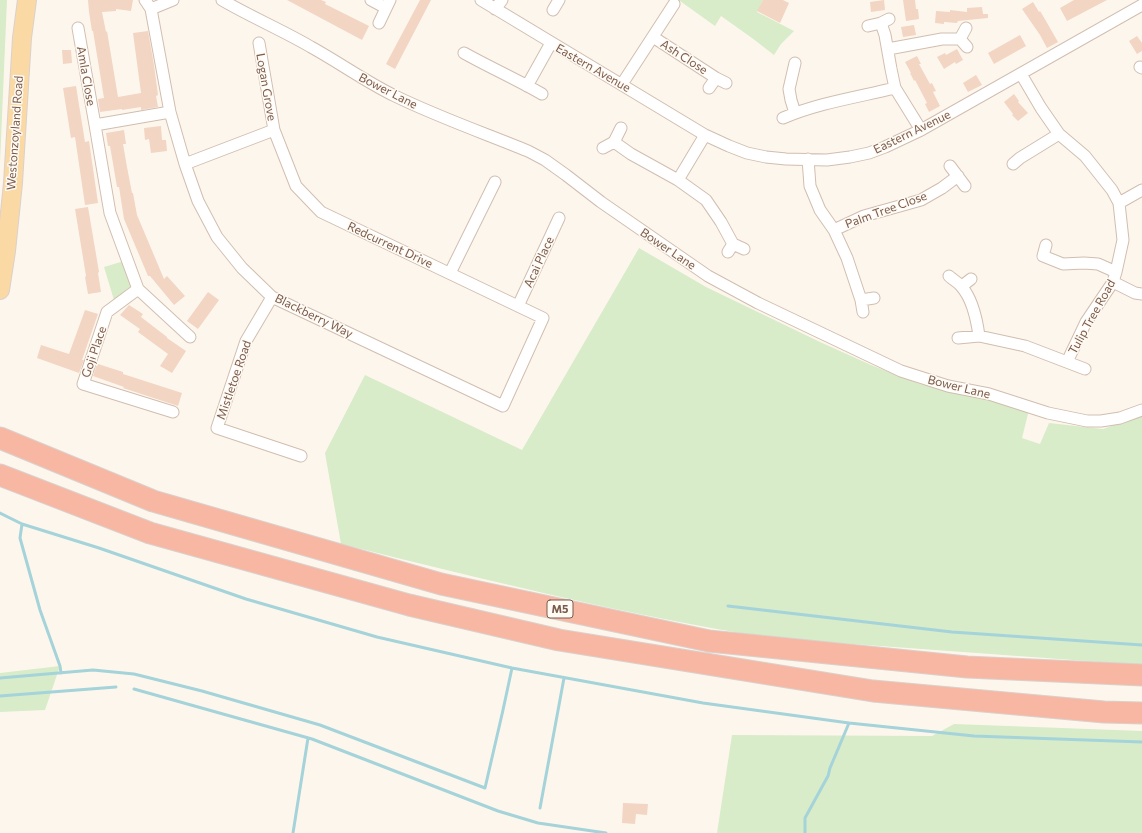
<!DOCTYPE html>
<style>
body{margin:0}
canvas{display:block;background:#fdf6ec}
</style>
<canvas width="1142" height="833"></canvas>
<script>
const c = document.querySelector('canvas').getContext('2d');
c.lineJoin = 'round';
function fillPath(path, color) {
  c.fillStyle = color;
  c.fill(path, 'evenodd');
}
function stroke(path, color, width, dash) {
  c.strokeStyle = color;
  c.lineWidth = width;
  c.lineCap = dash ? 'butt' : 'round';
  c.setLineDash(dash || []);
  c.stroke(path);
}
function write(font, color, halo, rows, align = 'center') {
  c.font = font + ' Commissioner,sans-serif';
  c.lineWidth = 3;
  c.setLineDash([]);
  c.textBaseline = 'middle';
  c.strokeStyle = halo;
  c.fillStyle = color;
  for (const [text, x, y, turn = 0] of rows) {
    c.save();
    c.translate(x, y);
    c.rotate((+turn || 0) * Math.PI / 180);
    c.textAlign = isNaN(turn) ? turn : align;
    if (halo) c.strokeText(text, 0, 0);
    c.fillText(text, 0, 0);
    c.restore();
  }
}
fillPath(new Path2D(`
 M0,0H7L0,163Z
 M668,0H763L757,12L794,31L781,44L774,55L752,38L721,16L715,26L680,1L674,4Z
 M639,248L706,287L820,342L871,365L920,384L1029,410L1022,438L1040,444L1049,423L1103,429L1142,415V665L770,638C625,615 483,579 341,544L325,453L365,375L522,450Z
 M124,261L131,286L114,300L104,267Z
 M60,666L45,710L0,712V673Z
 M954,724L1142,731V833H717L732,735L932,736Z`), '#d8ecc9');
stroke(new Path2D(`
 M0,513L22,524L99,548L246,599L377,637L512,668L703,703L849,723L974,736L1142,742
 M22,524L20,538L40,610L60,666L61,673
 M728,606L952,632L1142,645
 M0,678L93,670L134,674L202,691L320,725L485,788L503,710L512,668
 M134,689L312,739L498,811L538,823L606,833
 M0,696L116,687
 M540,808L564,678
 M293,833L308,738
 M805,833V818L828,776L830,768L849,723`), '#a5d3da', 3);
fillPath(new Path2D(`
 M88,0H133L131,11L116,9V11L102,12L106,32L107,31L118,97L141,93L133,33L148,31L154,65L158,95L156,96L158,107L141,110V107L122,110V109L100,112L98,99L104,98L93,31H92L89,12Z
 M287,0H321L326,2L325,4L369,26L362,40Z
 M420,0H431L395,69L386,64Z
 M763,0H783L789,3L780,23L757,11Z
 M884,0L885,10L871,12L870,2Z
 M903,0H915L916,9H918L919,19L906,21Z
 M1074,0H1107L1067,21L1060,8Z
 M1033,2L1039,12L1040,11L1046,21L1058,42L1047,48L1040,35L1022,9Z
 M982,7L983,14H988V18L958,21L957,23L944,22V24L935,23L936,11L950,12V10L967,12V8Z
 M914,25L916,35L903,37L901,27Z
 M1020,35L1026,46L994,64L988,53Z
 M1137,36L1142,43V51L1137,54L1129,41Z
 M957,49L963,60L956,64L955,62L944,69L937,57L945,53L946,55Z
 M62,50H71L72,63L63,64Z
 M917,56L921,64H919L930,84L932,83L936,91L933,92L940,106L929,112L925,104L927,103L915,80L914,81L910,73H911L905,62Z
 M976,75L982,85L968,92L963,83Z
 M76,86L85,142L89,141L98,203L85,205L75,137L71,138L63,88Z
 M1014,94L1019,101L1018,102L1028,113L1018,121L1012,115L1013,114L1004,102Z
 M161,126L162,140H166L167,151L151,153L149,139L145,140L144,128Z
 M124,130L126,144H123L127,167L132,193H133L137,215L164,279L167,276L185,296L174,305L150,276H148L124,219L119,187H117L110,146H108L106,133Z
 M88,207L99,272L98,273L101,292L88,294L85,277L86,276L75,209Z
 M208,292L219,300L198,329L187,321Z
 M129,305L143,314L141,317L167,337V338L186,351L172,373L160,366L168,354L138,332L140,329L120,315Z
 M85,310L98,314L82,360H84L79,373L37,358L41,345L69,354Z
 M97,364H98L123,372V374L182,393L178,406L123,388L124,387L93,376Z
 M623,803L648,804L647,815L636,814L635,824L622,823Z`), '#f3d5c3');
const street = new Path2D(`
 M145,0L151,9L170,112L185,164L198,201L217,237L242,268L272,297L503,406L543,318L321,212L296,186L274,130L185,164
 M222,0C251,17 282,30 311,47C340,63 366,82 395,96C438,117 484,133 528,151L545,160L566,175L601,202L708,276L758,303L901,371L948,386L989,394L1048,413L1087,421H1101L1120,418L1142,410
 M371,0L386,8
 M481,0L705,135L729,146L747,153L766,157L786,159L827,160L850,157L869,153L885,147L921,130L1142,5
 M151,9L173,0
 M495,9L502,0
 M553,10L559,0
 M379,23L390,0
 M881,23L885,35L891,69L895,88L921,130
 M868,26L881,23L889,19
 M78,28L95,125
 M653,37L716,78L726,83
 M960,39L966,28
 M960,39L967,47
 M259,43L274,130
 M888,49L942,39H960
 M464,53C489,67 516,79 542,94
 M1140,67L1142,68
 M1021,74L1041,108L1059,134L1085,156L1112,190L1119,203L1123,240L1116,272
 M622,84L674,4
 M527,86L551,43
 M709,88L716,78
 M170,112L95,125L110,213L138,289L190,337
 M795,113L791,100L789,89L795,63
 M783,118C818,103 858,97 895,88
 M621,128L614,142L631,154L678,180L706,200L721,222L733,244L728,252
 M603,148L614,142
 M808,159L810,186L820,210L834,230L847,258L861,300L863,312
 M1013,164L1020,158L1059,134
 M950,166L965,186
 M678,180L705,135
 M1119,203L1142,190
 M834,230L864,216L921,200L942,188L958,176
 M733,244L744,249
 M1046,245L1043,256L1063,264L1084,263L1098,264L1116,272L1113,282L1086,322L1067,362
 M450,273L495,182
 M949,276C953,280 958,282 961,286C972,298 977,321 979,336
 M1113,282L1135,293L1142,294
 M962,286L971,279
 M138,289L107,312L83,384L173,412
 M272,297L246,341L217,428L301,456
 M861,300L874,298
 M518,306L559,218
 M958,338L979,336L1025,346L1085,369`);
const primary = new Path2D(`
 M0,290L6,251L13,183L22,38L27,0`);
const highway = new Path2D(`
 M0,438L153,501L441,584L709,641L967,667L1142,675
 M0,475L150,533L409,605L559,640L873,691L1104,712L1142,713`);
stroke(street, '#d1beb0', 13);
stroke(primary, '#dad1cd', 20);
stroke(highway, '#dad1cd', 23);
stroke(street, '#fff', 11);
stroke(primary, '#fbd9a5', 18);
stroke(highway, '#f7b7a3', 21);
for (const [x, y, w] of [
 [560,609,26]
]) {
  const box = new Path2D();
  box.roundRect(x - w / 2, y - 9, w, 18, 3);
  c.fillStyle = '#fffaf3';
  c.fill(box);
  stroke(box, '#7a5c4d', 1);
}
write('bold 11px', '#7a5c4d', null, [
 ["M5",560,609]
]);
write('12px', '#7a5c4d', '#fffaf3', [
 ["Ash Close",684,57,33],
 ["Eastern Avenue",593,68,30],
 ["Amla Close",86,76,80],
 ["Logan Grove",266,87,80],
 ["Bower Lane",388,91,27],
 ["Eastern Avenue",912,132,-26],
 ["Westonzoyland Road",15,133,-86],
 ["Palm Tree Close",886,210,-20],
 ["Redcurrent Drive",390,245,25],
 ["Bower Lane",668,249,34],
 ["Acai Place",539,262,-65],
 ["Blackberry Way",314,316,26],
 ["Tulip Tree Road",1092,317,-61],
 ["Goji Place",94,352,-71],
 ["Mistletoe Road",234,380,-71],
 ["Bower Lane",959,387,14]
]);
</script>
